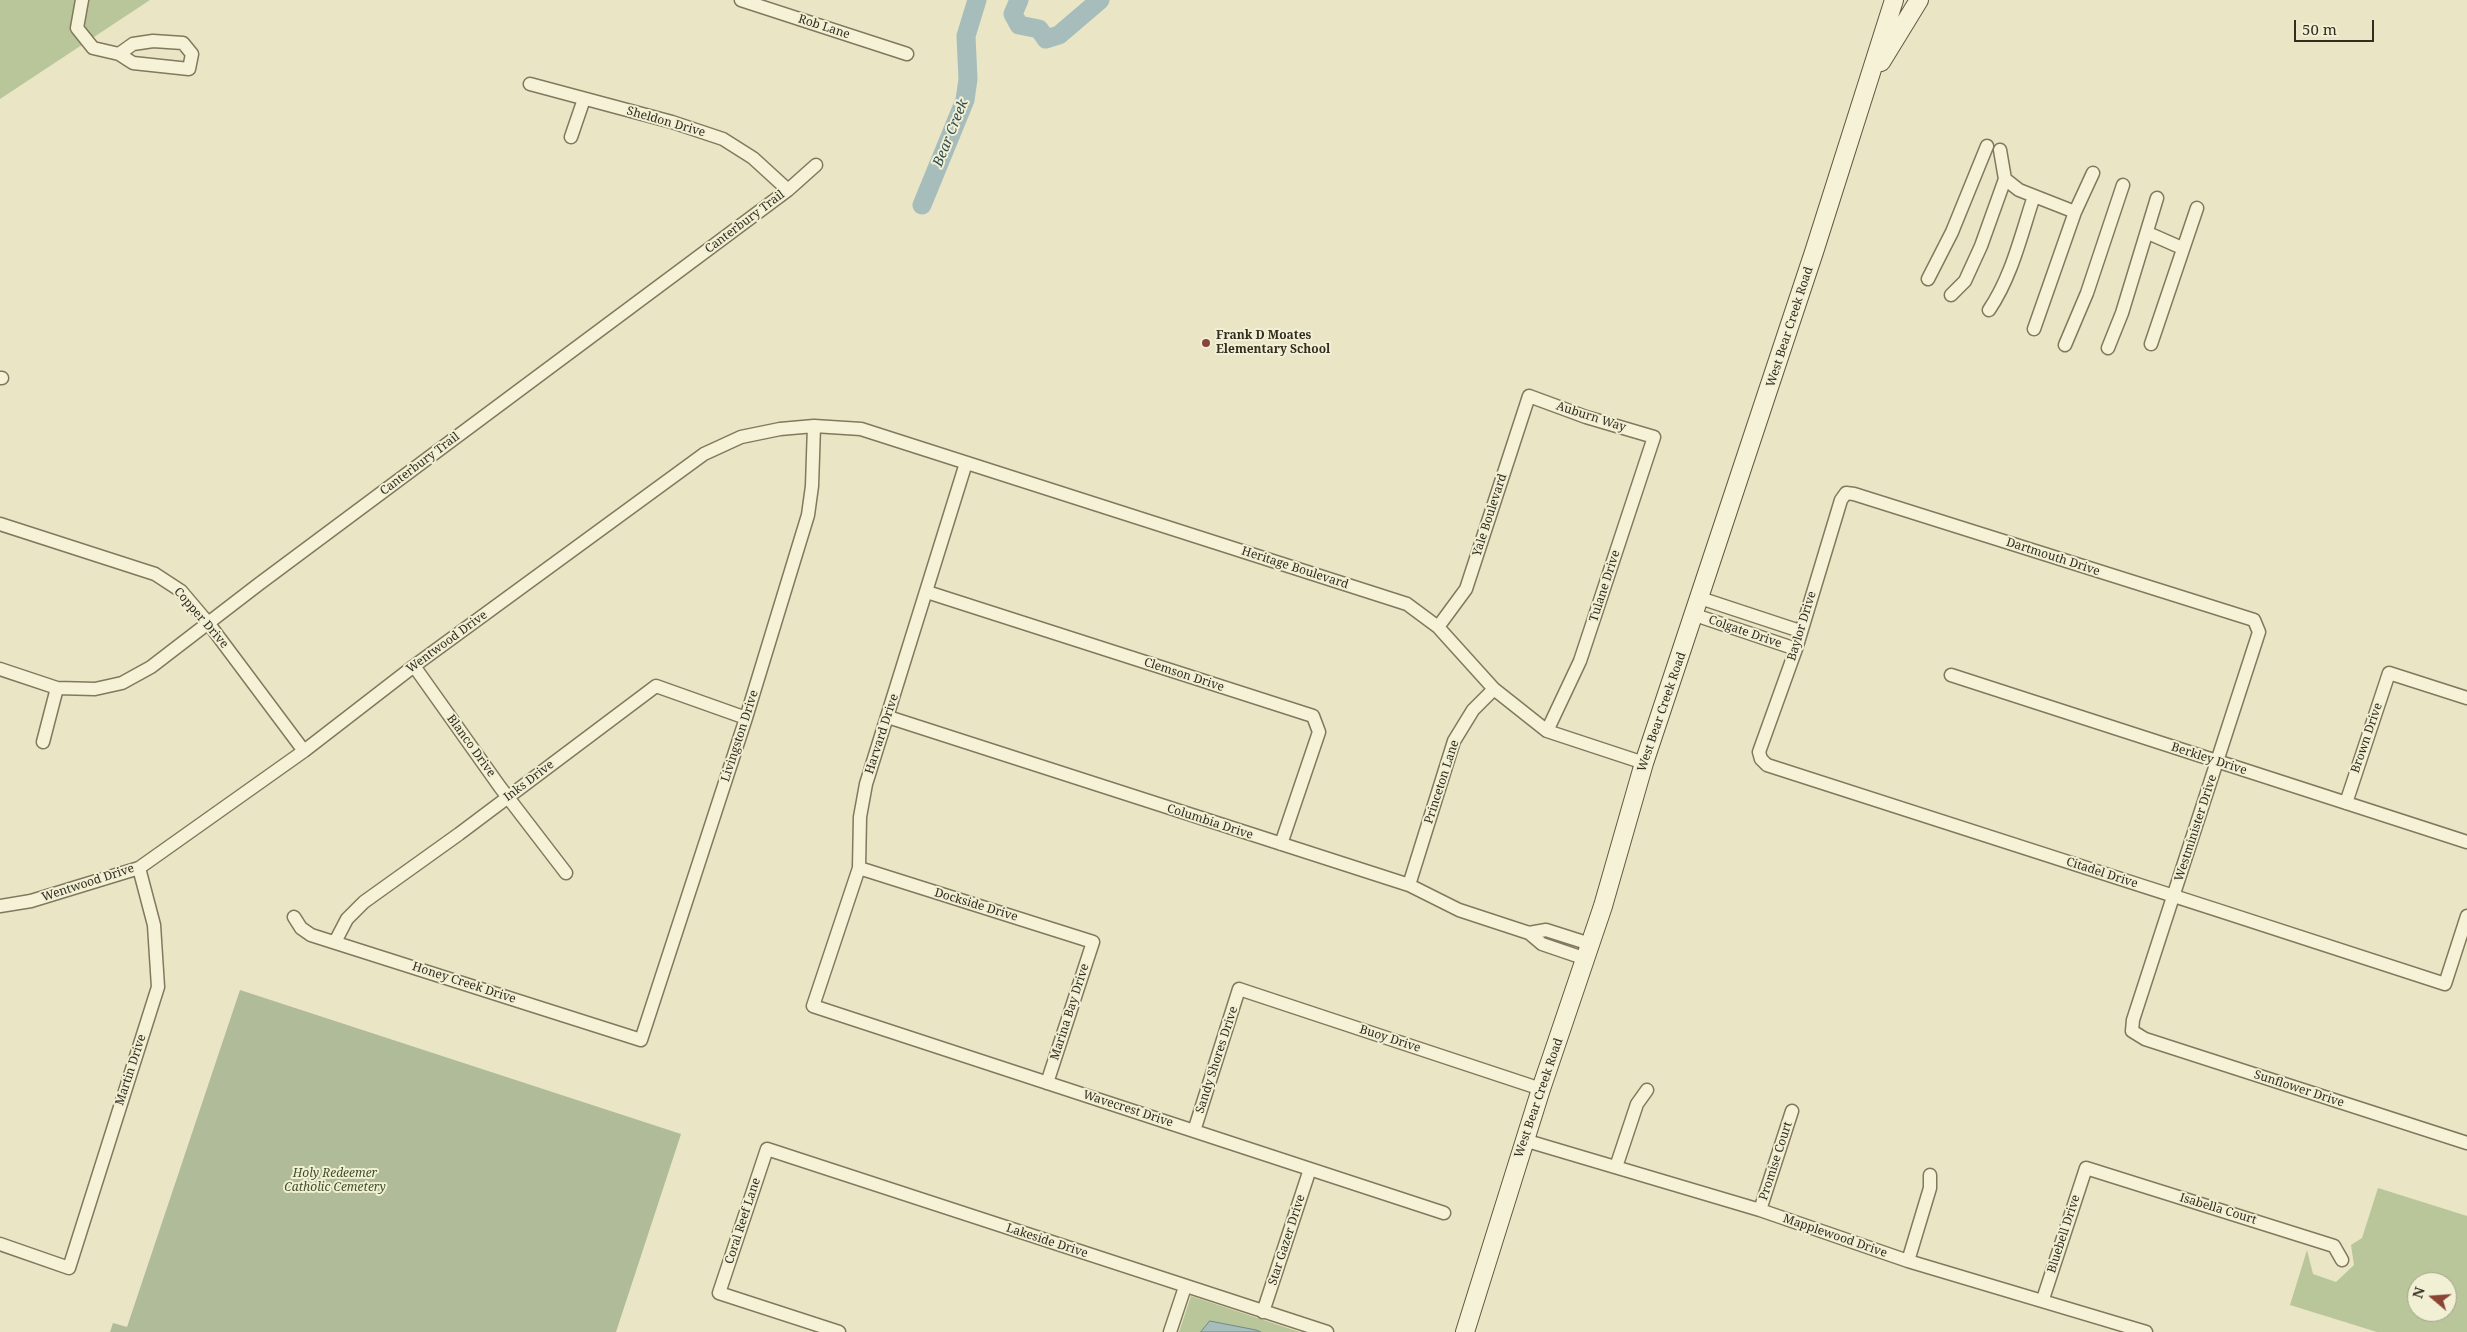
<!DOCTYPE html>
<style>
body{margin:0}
#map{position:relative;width:2467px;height:1332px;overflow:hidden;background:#e9e5c5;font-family:"Noto Serif",serif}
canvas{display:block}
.north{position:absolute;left:2407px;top:1272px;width:50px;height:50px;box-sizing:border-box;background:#f1efd4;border:1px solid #a5a18c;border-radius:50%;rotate:288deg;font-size:14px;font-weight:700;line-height:20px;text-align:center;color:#332d1f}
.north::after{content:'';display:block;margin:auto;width:18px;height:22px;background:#8a4534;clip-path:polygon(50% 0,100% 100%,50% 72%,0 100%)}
.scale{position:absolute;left:2294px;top:20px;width:80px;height:22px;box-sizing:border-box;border:2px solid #332d1f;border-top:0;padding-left:6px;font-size:15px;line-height:18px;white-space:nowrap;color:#332d1f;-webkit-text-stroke:4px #f1efd4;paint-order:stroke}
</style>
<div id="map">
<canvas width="2467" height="1332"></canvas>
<div class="north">N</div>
<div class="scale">50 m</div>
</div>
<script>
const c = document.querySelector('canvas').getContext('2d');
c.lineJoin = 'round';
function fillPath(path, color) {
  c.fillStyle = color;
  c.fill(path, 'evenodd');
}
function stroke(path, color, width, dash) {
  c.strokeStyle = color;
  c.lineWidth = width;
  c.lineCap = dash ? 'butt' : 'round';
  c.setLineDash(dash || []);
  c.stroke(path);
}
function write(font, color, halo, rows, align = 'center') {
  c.font = font + ' "Noto Serif",serif';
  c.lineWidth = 4;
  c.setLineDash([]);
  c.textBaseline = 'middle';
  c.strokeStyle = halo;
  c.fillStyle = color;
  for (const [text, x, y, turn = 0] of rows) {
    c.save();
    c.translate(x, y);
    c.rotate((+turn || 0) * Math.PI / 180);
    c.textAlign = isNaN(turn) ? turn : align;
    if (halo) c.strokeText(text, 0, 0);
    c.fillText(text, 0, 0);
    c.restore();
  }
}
fillPath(new Path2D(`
 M0,0H150L0,99Z
 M2378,1188L2467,1216V1332H2377L2290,1305L2307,1250L2313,1274L2336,1282L2354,1265L2351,1245L2362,1238ZM2417,1282H2447V1312H2417Z
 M1191,1296L1300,1332H1179Z`), '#b8c69a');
fillPath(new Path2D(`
 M240,990L681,1134L616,1332H110L113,1323L127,1327Z`), '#b0bb99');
const water = new Path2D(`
 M1210,1321L1256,1330L1261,1332H1201Z`);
fillPath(water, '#a6bdbb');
stroke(water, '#6e8a88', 1);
stroke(new Path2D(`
 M1019,0L1013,14L1019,25L1039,29L1046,39L1059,35L1100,0
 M922,205L965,100L968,79L966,36L977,0`), '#a6bdbb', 19);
const street = new Path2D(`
 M82,0L77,28L93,48L119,54
 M741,0L907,54
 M153,41L183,43L192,54L189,69L133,63L119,54L133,44Z
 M530,84L672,122L723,139L753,158L788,190
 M571,137L584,99
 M2005,179L2019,190L2075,212
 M2148,233L2182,248
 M1928,279L1952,232L1987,146
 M1951,295L1965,281L1981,246L2005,179L2000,150
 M1989,310C2012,276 2021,235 2034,196
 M2034,329L2075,212L2093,173
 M2151,344L2197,208
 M2065,345L2087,293L2123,185
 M2108,348L2122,313L2157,198
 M0,378H2
 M966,463L866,784L860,817L859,868L813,1006L1444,1213
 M0,524L155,574L181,591L209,624L304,751
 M927,592L1313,716L1319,732L1281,844
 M1700,598L1800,631
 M1695,615L1796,649
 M1438,627L1466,589L1529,396L1586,417L1654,437L1580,661L1547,731
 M414,666L500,787L566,873
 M0,669L57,688L95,689L122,683L151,667L259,584L788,190L816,165
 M1951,675L2467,842
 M888,717L1409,885L1459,910L1529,933L1542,944L1586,959
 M43,742L57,688
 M2346,803L2389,673L2467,698
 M859,868L1093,942L1047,1083
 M1409,885L1454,741L1473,710L1494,689
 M0,906L31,901L139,868L304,751L414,666L704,454L741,437L780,429L814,426L861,429L1407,604L1438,627L1494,689L1547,731L1644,763
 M2467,916L2445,984C2219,911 1993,836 1767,765L1761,759L1759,752L1796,649L1841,500L1846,493L1854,494L2254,620L2259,632C2218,762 2175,891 2133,1020L2132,1031L2145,1039L2467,1143
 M294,917L301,928L311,935L641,1040L746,718L808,515L812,486L814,426
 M1529,933L1546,930L1590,944
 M335,942L347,919L364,902L459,834L656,686L746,718
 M1194,1131L1239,989L1541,1089
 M1524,1140L1760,1210L1908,1261L2146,1332
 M1616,1167L1637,1104L1647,1090
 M1760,1210L1792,1111
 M0,1244L69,1268L158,987L154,925L139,868
 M1908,1261L1930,1188V1175
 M2043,1299L2086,1168L2334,1246L2342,1260
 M1263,1312L1310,1169
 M839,1332L719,1293L767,1149L1327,1332
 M1170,1332L1185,1287`);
const secondary = new Path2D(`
 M1881,62L1919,0
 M1465,1332L1541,1089L1603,906L1644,763L1814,252L1894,0`);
stroke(street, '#82785d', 15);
stroke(secondary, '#635940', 20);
stroke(street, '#f5f2d7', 12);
stroke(secondary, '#f5f2d7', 18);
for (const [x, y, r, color] of [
 [1206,343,5,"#8a4534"]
]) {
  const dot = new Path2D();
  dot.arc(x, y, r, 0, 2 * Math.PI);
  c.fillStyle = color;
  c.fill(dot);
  stroke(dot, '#f1efd4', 2);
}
write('12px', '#332d1f', '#f1efd4', [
 ["Rob Lane",824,27,18],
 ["Sheldon Drive",666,122,16],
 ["Canterbury Trail",745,222,-37],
 ["West Bear Creek Road",1790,327,-72],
 ["Auburn Way",1591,417,18],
 ["Canterbury Trail",420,464,-37],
 ["Yale Boulevard",1490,515,-72],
 ["Dartmouth Drive",2053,557,18],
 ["Heritage Boulevard",1295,568,18],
 ["Tulane Drive",1605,586,-72],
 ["Copper Drive",201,618,49],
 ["Baylor Drive",1802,626,-73],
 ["Colgate Drive",1745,632,19],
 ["Wentwood Drive",447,642,-36],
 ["Clemson Drive",1184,675,18],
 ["West Bear Creek Road",1662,712,-71],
 ["Harvard Drive",882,734,-72],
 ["Livingston Drive",740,736,-72],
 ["Brown Drive",2367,738,-71],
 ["Blanco Drive",471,746,54],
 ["Berkley Drive",2209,759,18],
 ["Inks Drive",529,781,-37],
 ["Princeton Lane",1442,782,-72],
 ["Columbia Drive",1210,822,18],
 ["Westminister Drive",2196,828,-72],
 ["Citadel Drive",2102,873,18],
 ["Wentwood Drive",88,883,-18],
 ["Dockside Drive",976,905,17],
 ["Honey Creek Drive",464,983,18],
 ["Marina Bay Drive",1070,1012,-72],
 ["Buoy Drive",1390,1039,18],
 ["Sandy Shores Drive",1217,1060,-72],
 ["Martin Drive",131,1070,-72],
 ["Sunflower Drive",2299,1089,18],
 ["West Bear Creek Road",1539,1098,-71],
 ["Wavecrest Drive",1128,1109,18],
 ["Promise Court",1776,1161,-72],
 ["Isabella Court",2218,1209,17],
 ["Coral Reef Lane",743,1221,-72],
 ["Bluebell Drive",2064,1234,-72],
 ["Mapplewood Drive",1835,1236,19],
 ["Star Gazer Drive",1287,1240,-72],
 ["Lakeside Drive",1047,1241,18]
]);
write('bold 12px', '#332d1f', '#f1efd4', [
 ["Frank D Moates",1216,336],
 ["Elementary School",1216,350]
], 'left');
write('italic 12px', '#3d4e28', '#f1efd4', [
 ["Holy Redeemer",335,1174],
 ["Catholic Cemetery",335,1188]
]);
write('italic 14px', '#304d52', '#f1efd4', [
 ["Bear Creek",951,133,-68]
]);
</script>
